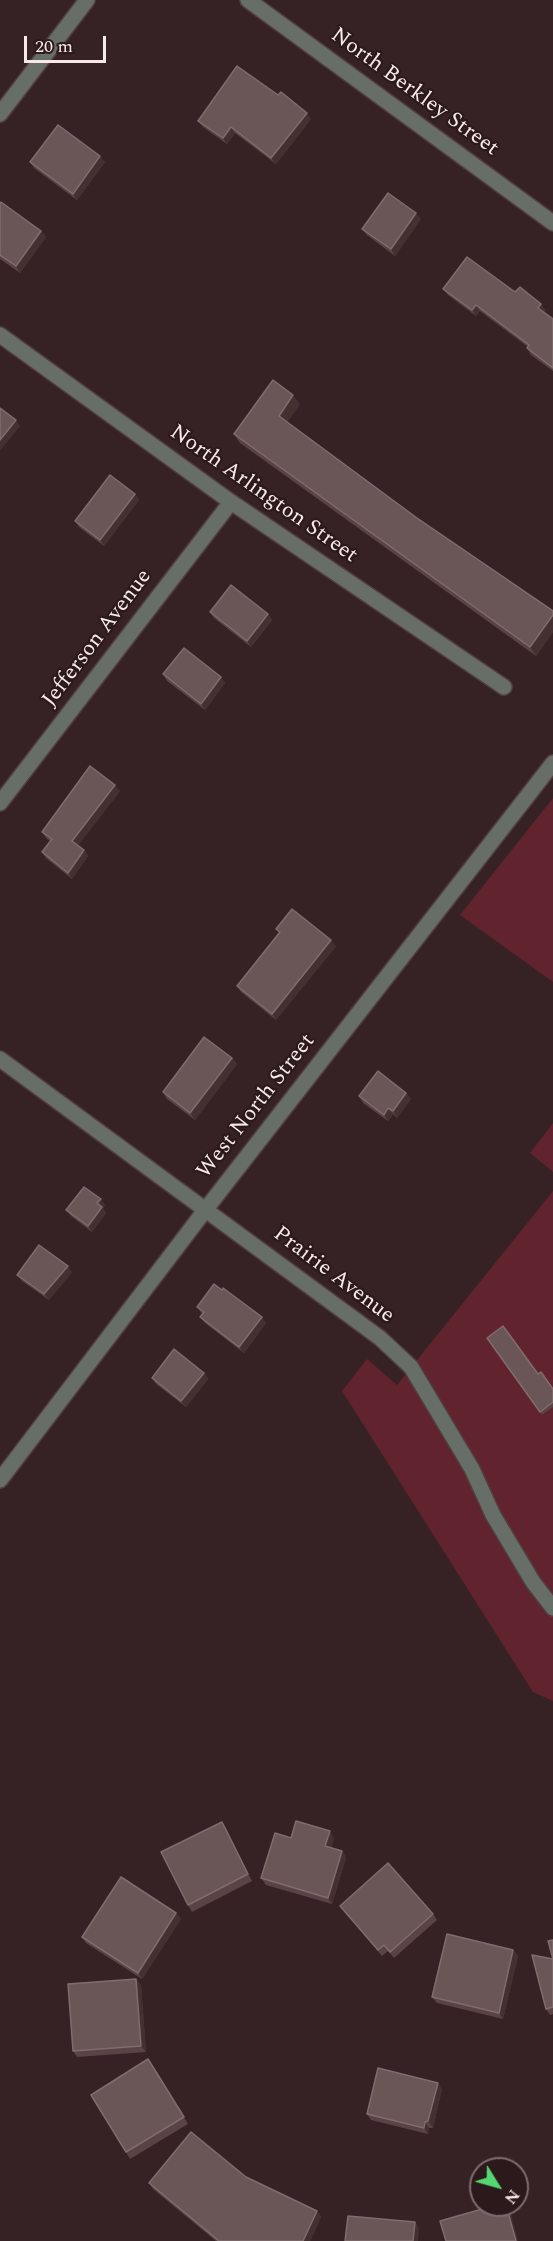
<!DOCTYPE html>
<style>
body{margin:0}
#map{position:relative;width:553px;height:2241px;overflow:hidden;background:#362224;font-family:Spectral,serif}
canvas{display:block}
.north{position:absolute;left:469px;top:2157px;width:60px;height:60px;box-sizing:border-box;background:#2c191b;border:2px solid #7d6c6e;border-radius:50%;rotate:127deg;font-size:16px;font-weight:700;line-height:24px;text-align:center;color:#f7e9ea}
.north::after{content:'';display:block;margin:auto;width:21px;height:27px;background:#54d672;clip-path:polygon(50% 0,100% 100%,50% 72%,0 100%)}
.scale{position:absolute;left:24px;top:36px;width:82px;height:27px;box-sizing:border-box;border:3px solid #f7e9ea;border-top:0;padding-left:8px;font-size:18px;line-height:21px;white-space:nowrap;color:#f7e9ea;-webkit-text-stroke:4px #2c191b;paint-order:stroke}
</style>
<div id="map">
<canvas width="553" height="2241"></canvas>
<div class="north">N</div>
<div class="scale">20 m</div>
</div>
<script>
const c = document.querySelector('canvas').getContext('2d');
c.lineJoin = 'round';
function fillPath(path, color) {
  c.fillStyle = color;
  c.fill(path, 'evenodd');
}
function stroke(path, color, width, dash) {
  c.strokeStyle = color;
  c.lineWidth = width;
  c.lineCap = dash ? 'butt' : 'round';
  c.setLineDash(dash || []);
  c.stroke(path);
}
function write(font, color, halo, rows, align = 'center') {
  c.font = font + ' Spectral,serif';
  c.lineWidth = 4.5;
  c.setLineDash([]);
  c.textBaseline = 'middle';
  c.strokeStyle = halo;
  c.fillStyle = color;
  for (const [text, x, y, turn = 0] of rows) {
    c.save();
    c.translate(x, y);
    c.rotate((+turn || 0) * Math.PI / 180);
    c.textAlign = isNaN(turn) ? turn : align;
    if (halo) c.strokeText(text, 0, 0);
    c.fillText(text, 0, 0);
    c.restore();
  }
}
fillPath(new Path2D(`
 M553,798V982L460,915Z
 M553,1123V1172L530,1153Z
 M553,1191V1701L533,1692L342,1391L367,1359L397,1385Z`), '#61232d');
const street = new Path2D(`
 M248,0L553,223
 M0,114L87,0
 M0,335L231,502L504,687
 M0,803L231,502
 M0,1059L380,1338L411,1367L472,1469L493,1515L533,1582L553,1608
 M0,1480L206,1209L553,763`);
stroke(street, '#513e40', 18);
stroke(street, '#676e67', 15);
fillPath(new Path2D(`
 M311,119L276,164L235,133L227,144L203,127L198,121Z
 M30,162H105L77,200L34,168Z
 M0,204L41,231L46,237L20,273L0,259Z
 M421,219L395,256L367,235L362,229Z
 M443,289L515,292L546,310L544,312L553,319V371L531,355L527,348L528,347L480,311L476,316L448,295Z
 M300,404L287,422L417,518L553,611V632L536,656L240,443L234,434Z
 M135,494L139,500L104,546L79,527L75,521Z
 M210,612L268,614L272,620L251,647L214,618Z
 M163,674L221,677L225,683L205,710L167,681Z
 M120,791L78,845L84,850L88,856L72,879L46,858L42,852L50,841L46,838L42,832Z
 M276,929L336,946L276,1020L241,992L237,986L279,933Z
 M232,1058L237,1064L195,1120L167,1099L163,1092Z
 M406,1093L411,1099L397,1118L393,1114L388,1121L363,1103L359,1096Z
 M105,1205L103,1208L106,1213L92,1232L71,1216L66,1210Z
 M72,1272L49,1300L22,1281L17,1275Z
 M222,1290L266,1323L244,1353L205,1323L200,1317L202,1314L197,1307Z
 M487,1338L538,1374L553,1389V1407L542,1415Z
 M204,1373L208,1379L186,1407L156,1384L152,1378Z
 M222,1822L226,1828L252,1881L192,1912L188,1905Z
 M334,1838L331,1848L342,1851L346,1858L332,1904L266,1885L261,1878Z
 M340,1906L433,1914L437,1920L394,1958L388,1951L382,1956Z
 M176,1913L181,1919L142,1979L86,1943L82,1937Z
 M553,1940V2014L550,2015L546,2009L553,1959Z
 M513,1950L518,1956L503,2019L437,2003L432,1997Z
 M136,1979L141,1985L146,2052L77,2057L73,2051Z
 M153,2066L188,2124L130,2159L126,2152Z
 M442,2089L433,2128H429L428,2134L371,2120L367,2114Z
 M246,2177L317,2211L321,2217L310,2241H216L153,2189L149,2183Z`), '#594345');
fillPath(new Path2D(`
 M307,113L311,119L276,164L271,158Z
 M231,127L235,133L227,144L223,138Z
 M100,156L105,162L77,200L73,194Z
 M416,213L421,219L395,256L391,249Z
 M41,231L46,237L20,273L16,266Z
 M541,304L546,310L542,314L538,308Z
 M476,305L480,311L476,316L472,310Z
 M293,395L300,404L285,425L279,416Z
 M16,420L20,426L0,451V440Z
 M135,494L139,500L104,546L100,540Z
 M268,614L272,620L251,647L247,641Z
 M553,615V632L536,656L530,647Z
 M221,677L225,683L205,710L201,704Z
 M115,785L120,791L77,847L72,841Z
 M84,850L88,856L72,879L68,873Z
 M331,940L336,946L276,1020L272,1014Z
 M232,1058L237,1064L195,1120L190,1113Z
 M406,1093L411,1099L397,1118L393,1111Z
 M388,1108L393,1114L388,1121L384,1115Z
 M101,1199L105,1205L103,1208L106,1213L92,1232L88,1226L97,1203Z
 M68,1266L72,1272L49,1300L44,1294Z
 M262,1317L266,1323L244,1353L239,1347Z
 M204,1373L208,1379L186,1407L181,1401Z
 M222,1822L226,1828L252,1881L248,1874Z
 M330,1831L334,1838L330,1853L325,1846Z
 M342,1851L346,1858L332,1904L328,1898Z
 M176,1913L181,1919L142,1979L138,1973Z
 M513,1950L518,1956L503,2019L499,2013Z
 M136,1979L141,1985L146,2052L141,2046Z
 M438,2083L442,2089L433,2128L428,2121Z
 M425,2122L429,2128L428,2134L424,2128Z
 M506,2205H507L510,2209L518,2241H516Z
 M317,2211L321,2217L310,2241H303Z
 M415,2222L419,2228L418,2241H413Z`), '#442f31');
const building = new Path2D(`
 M237,66L278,95L281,92L307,113L271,158L231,127L223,138L198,121Z
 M58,125L100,156L73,194L30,162Z
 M388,193L416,213L391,249L362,229Z
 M1,202L41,231L16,266L0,255V204Z
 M467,257L515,292L520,287L541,304L538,308L553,319V368L527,348L529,345L476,305L472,310L443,289Z
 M273,380L293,395L279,416L417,518L553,611V615L530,647L234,434Z
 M0,408L16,420L0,440Z
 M110,475L135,494L100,540L75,521Z
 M231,585L268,614L247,641L210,612Z
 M184,648L221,677L201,704L163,674Z
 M90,766L115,785L72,841L84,850L68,873L42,852L52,839L42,832Z
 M292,909L331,940L272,1014L237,986L280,932L276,929Z
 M204,1037L232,1058L190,1113L163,1092Z
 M378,1071L406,1093L393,1111L388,1108L384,1115L359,1096Z
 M84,1187L101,1199L97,1203L102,1207L88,1226L66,1210Z
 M39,1245L68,1266L44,1294L17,1275Z
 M214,1284L222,1290L223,1288L262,1317L239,1347L200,1317L204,1312L197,1307Z
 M503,1326L538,1374L541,1372L553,1389V1402L540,1412L487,1338Z
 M174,1349L204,1373L181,1401L152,1378Z
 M296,1821L330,1831L325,1846L342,1851L328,1898L261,1878L275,1833L291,1838Z
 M222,1822L248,1874L188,1905L161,1852Z
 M388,1863L433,1914L390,1952L384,1945L378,1950L340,1906Z
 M121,1877L176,1913L138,1973L82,1937Z
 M447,1934L513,1950L499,2013L432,1997Z
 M553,1940V2007L546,2009L532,1955L553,1959L548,1941Z
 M136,1979L141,2046L73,2051L68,1984Z
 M148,2059L184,2117L126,2152L91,2095Z
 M378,2068L438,2083L428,2121L425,2122L424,2128L367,2114Z
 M191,2132L246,2177L317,2211L303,2241H219L149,2183Z
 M496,2205H506L516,2241H446L440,2221Z
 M348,2216L415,2222L413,2241H345Z`);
fillPath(building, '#6a5557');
stroke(building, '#806c6e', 1.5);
write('22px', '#f7e9ea', '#2c191b', [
 ["North Berkley Street",414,93,36],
 ["North Arlington Street",263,495,35],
 ["Jefferson Avenue",98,639,-53],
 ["West North Street",257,1107,-52],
 ["Prairie Avenue",333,1276,37]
]);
</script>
